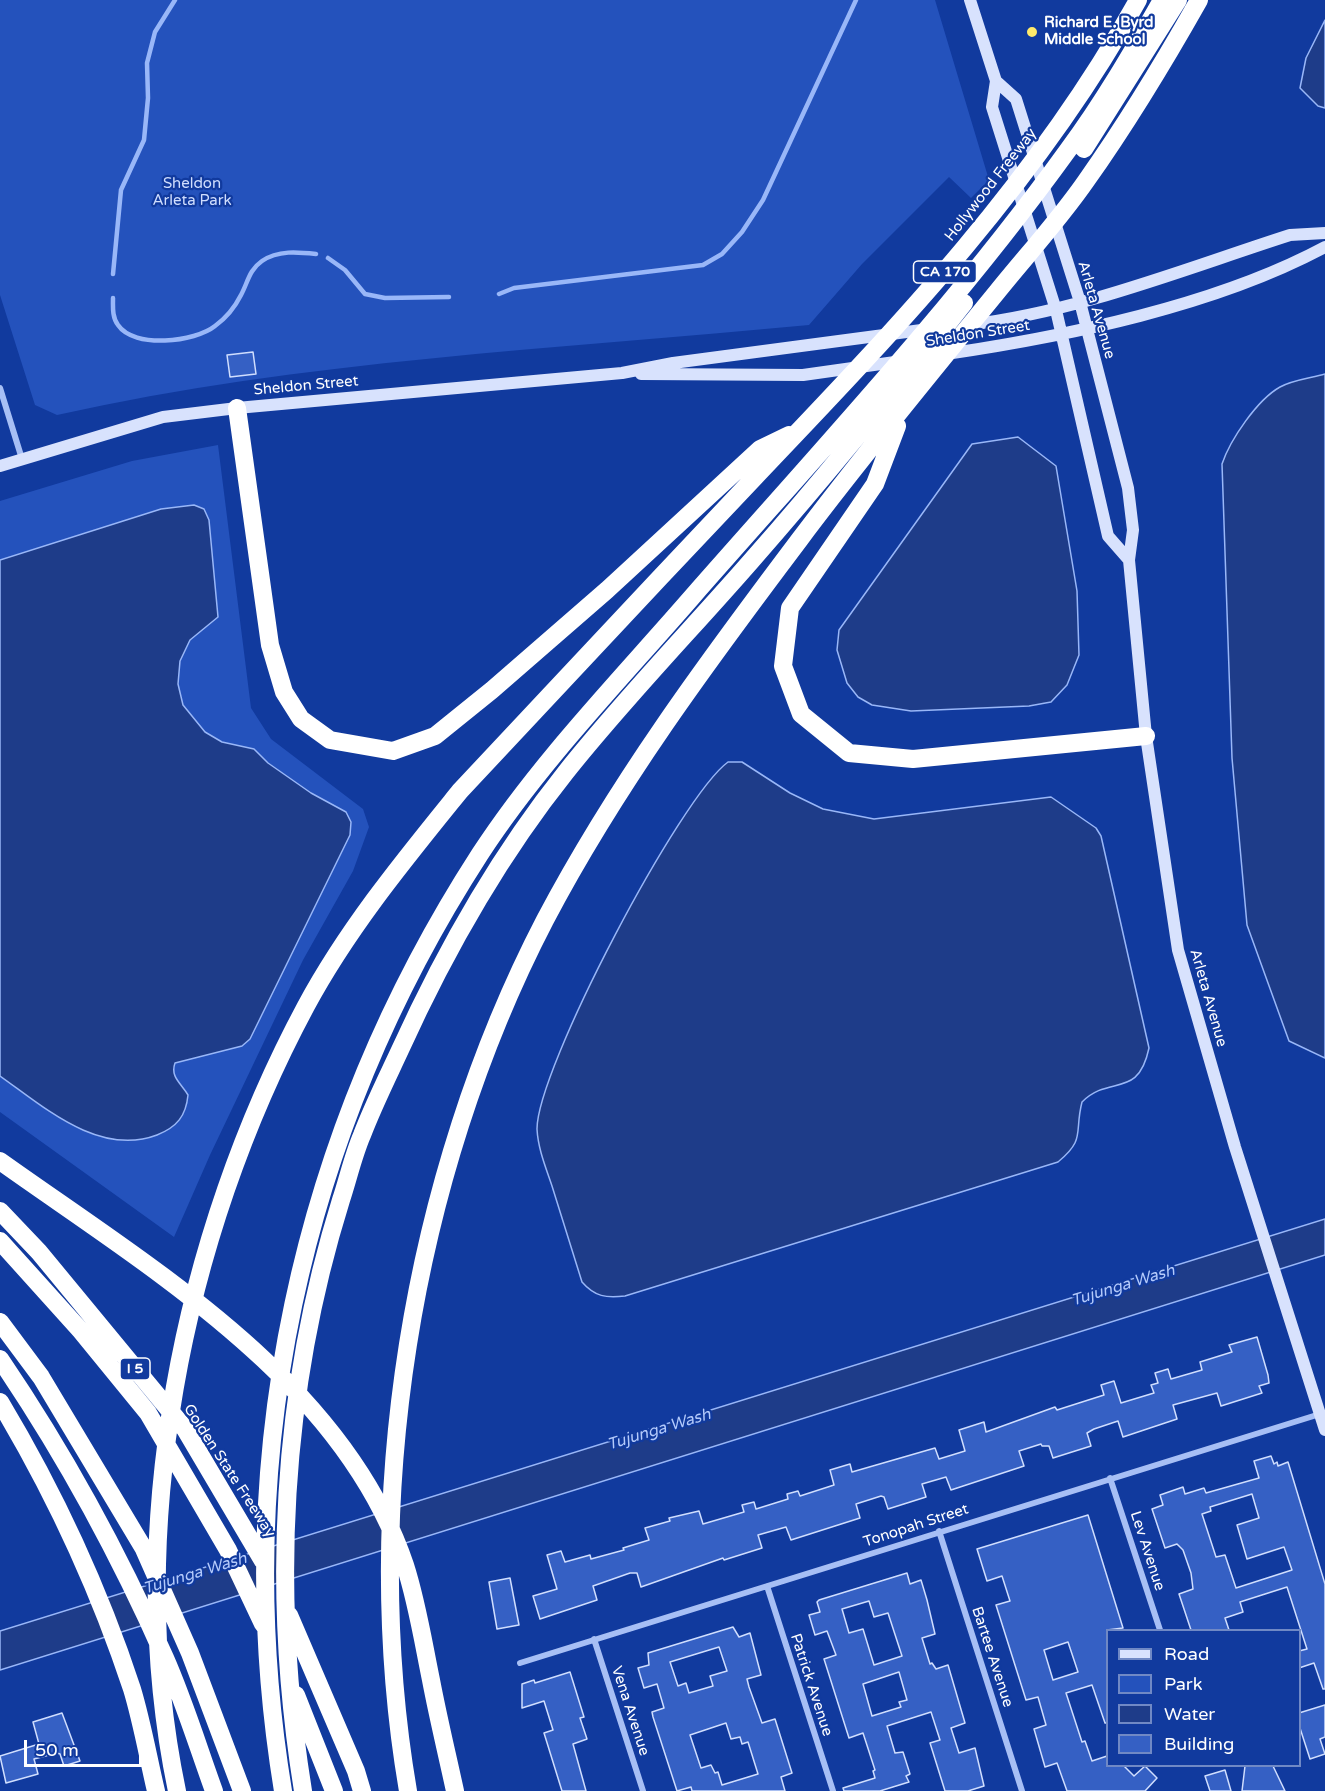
<!DOCTYPE html>
<style>
body{margin:0}
#map{position:relative;width:1325px;height:1791px;overflow:hidden;background:#113a9e;font-family:"Varela Round",sans-serif}
canvas{display:block}
.legend{position:absolute;left:1106px;top:1629px;width:195px;height:138px;box-sizing:border-box;background:#113a9e;border:2px solid #7089c5;margin:0;padding:8px 10px;list-style:none;font-size:18px;color:#fff}
.legend li{display:flex;align-items:center;gap:12px;height:30px}
.legend b{width:30px;border:2px solid #7089c5}
.scale{position:absolute;left:24px;top:1740px;width:118px;height:27px;box-sizing:border-box;border:3px solid #fff;border-top:0;padding-left:8px;font-size:18px;line-height:21px;white-space:nowrap;color:#fff;-webkit-text-stroke:4px #113a9e;paint-order:stroke}
</style>
<div id="map">
<canvas width="1325" height="1791"></canvas>
<ul class="legend">
<li><b style="height:8px;background:#d8e2fd"></b>Road</li>
<li><b style="height:16px;background:#2452bc"></b>Park</li>
<li><b style="height:16px;background:#1e3c89"></b>Water</li>
<li><b style="height:16px;background:#3560c4"></b>Building</li>
</ul>
<div class="scale">50 m</div>
</div>
<script>
const c = document.querySelector('canvas').getContext('2d');
c.lineJoin = 'round';
function fillPath(path, color) {
  c.fillStyle = color;
  c.fill(path, 'evenodd');
}
function stroke(path, color, width, dash) {
  c.strokeStyle = color;
  c.lineWidth = width;
  c.lineCap = dash ? 'butt' : 'round';
  c.setLineDash(dash || []);
  c.stroke(path);
}
function write(font, color, halo, rows, align = 'center') {
  c.font = font + ' "Varela Round",sans-serif';
  c.lineWidth = 4.5;
  c.setLineDash([]);
  c.textBaseline = 'middle';
  c.strokeStyle = halo;
  c.fillStyle = color;
  for (const [text, x, y, turn = 0] of rows) {
    c.save();
    c.translate(x, y);
    c.rotate((+turn || 0) * Math.PI / 180);
    c.textAlign = isNaN(turn) ? turn : align;
    if (halo) c.strokeText(text, 0, 0);
    c.fillText(text, 0, 0);
    c.restore();
  }
}
fillPath(new Path2D(`
 M0,0H935L989,180L971,198L949,177L862,264L809,325C558,349 303,360 57,415L35,405L0,295Z
 M218,445L251,708L271,739L363,809L369,827L353,871L303,960L210,1155L174,1237L0,1112V501L132,461Z`), '#2452bc');
const water = new Path2D(`
 M1325,20V108L1318,106L1300,88L1306,58Z
 M1325,374V1058L1289,1041L1247,925L1232,758L1222,464C1230,440 1257,400 1280,387C1292,380 1311,378 1325,374Z
 M1018,437L1056,466L1077,591L1079,655L1067,685L1051,702L1029,706L911,711L872,705L858,697L847,683L837,650L839,630L972,444Z
 M194,505L204,509L209,520L218,617L190,640L180,661L178,684L183,705L205,732L222,742L254,749L268,763L311,793L346,812L351,822L350,835L250,1039L242,1046L175,1063C170,1077 181,1083 188,1095C186,1116 177,1127 157,1135C99,1157 44,1107 0,1076V560L161,509Z
 M728,762H742L790,793L823,809L874,819L1051,797L1096,828L1101,836L1149,1048C1138,1100 1110,1074 1082,1102C1074,1133 1086,1139 1058,1162L625,1296C606,1298 595,1297 582,1282C572,1250 562,1218 552,1186C546,1168 538,1149 537,1129C537,1069 680,797 728,762Z
 M1325,1219V1255L0,1670V1631Z`);
fillPath(water, '#1e3c89');
stroke(water, '#99b7f8', 1.5);
stroke(new Path2D(`
 M328,258L345,270L365,294L385,298L449,297
 M113,274L121,190L144,140L148,98L147,63L155,32L175,0
 M499,294L514,288L703,265L722,254L742,232L763,200L856,0
 M113,298C113,307 112,317 118,325C134,349 195,342 215,326C226,318 235,307 241,295C248,282 249,270 262,261C278,250 298,252 316,254`), '#99b7f8', 4.5);
const building = new Path2D(`
 M253,352L256,374L230,377L227,355Z
 M1257,1337L1268,1375L1269,1383L1259,1386L1262,1393L1221,1406L1217,1393L1173,1405L1177,1419L1123,1437L1118,1421L1094,1429L1087,1433L1091,1446L1053,1458L1049,1446H1042L1041,1444L1019,1451L1024,1466L951,1490L946,1477L922,1484L926,1497L888,1509L884,1497L881,1496L856,1504L860,1518L791,1540L786,1527L758,1535L762,1548L724,1560L723,1558L641,1587L637,1573H630L593,1586L597,1600L540,1619L533,1596L557,1589L547,1555L561,1551L565,1562L590,1555L591,1559L624,1550L623,1548L649,1540L645,1528L670,1521L669,1518L699,1511L703,1524L744,1512L742,1505L754,1502L756,1509L788,1499L787,1494L798,1491L800,1496L834,1485L830,1470L850,1464L852,1472L935,1448L939,1459L965,1451L959,1430L984,1422L986,1432L1055,1407L1057,1410L1104,1395L1101,1385L1114,1381L1121,1403L1154,1393L1151,1385L1158,1383L1155,1373L1168,1369L1171,1379L1202,1370L1200,1362L1232,1352L1229,1345Z
 M1271,1456L1274,1464L1277,1462L1278,1466L1288,1462L1325,1584V1689H1323L1314,1663L1299,1668V1651L1307,1649L1287,1587L1240,1602L1243,1612L1225,1618L1229,1630H1191L1179,1594L1193,1589L1191,1573L1183,1550L1177,1544L1165,1548L1152,1509L1163,1505L1160,1495L1183,1487L1185,1494L1204,1488L1206,1493L1259,1478L1254,1461ZM1252,1494L1259,1518L1237,1525L1247,1559L1284,1547L1292,1570L1236,1588L1225,1555L1216,1557L1202,1514L1211,1511L1210,1507Z
 M1088,1515L1123,1628L1107,1630V1723H1105L1092,1685L1066,1693L1082,1742L1085,1741L1092,1761L1107,1756V1766H1124L1134,1776L1145,1766L1157,1778L1145,1791H1067L1057,1763L1045,1767L1034,1729L1046,1725L1038,1697L1026,1700L996,1605L1010,1601L1002,1576L987,1581L977,1549ZM1068,1642L1078,1672L1053,1680L1044,1650Z
 M907,1573L910,1584L921,1580L927,1600L935,1634L922,1638L930,1664L932,1663L936,1669L948,1665L965,1723L951,1728L959,1753L975,1748L984,1786L968,1791H945L930,1743L940,1740L931,1712L887,1726L895,1753L903,1752L910,1774L906,1776L909,1782L880,1791H844L843,1788L875,1778L873,1771L875,1770L863,1733L849,1738L824,1659L836,1655L827,1631L815,1635L809,1615L820,1612L817,1602L819,1600ZM869,1601L874,1617L888,1613L902,1656L874,1665L863,1629L849,1633L842,1609ZM899,1672L907,1700L899,1702L901,1707L872,1716L863,1684Z
 M510,1578L519,1625L497,1629L489,1582Z
 M733,1627L739,1637L750,1633L761,1675L747,1679L749,1687L762,1723L775,1719L792,1773L781,1777L785,1791H692L691,1787L677,1791L653,1717L652,1712L664,1708L657,1684L644,1688L638,1668L649,1665L648,1653ZM719,1647L727,1671L710,1676L713,1686L689,1693L686,1683L678,1686L670,1662ZM726,1723L731,1739L740,1737L742,1744L748,1742L758,1774L722,1785L718,1772L715,1773L711,1765L701,1768L690,1735Z
 M570,1672L584,1717L580,1718L587,1739L573,1744L586,1791H562L544,1733L553,1730L544,1701L522,1708V1684L534,1680L535,1683Z
 M1325,1705V1737L1320,1739L1325,1754L1310,1759L1299,1725V1713Z
 M62,1713L80,1761L64,1766L60,1754L57,1753L34,1759L38,1774L6,1783L0,1756L39,1744L33,1722Z
 M1245,1766H1273L1285,1791H1242Z
 M1225,1770L1231,1791H1210L1205,1776Z`);
fillPath(building, '#3560c4');
stroke(building, '#d0defe', 1.5);
stroke(new Path2D(`
 M0,388L22,459
 M1110,1478L1160,1630
 M939,1531L1022,1791
 M767,1586L833,1791
 M594,1639L643,1791
 M520,1663L1320,1414`), '#a7bff5', 6);
stroke(new Path2D(`
 M970,0L996,81L992,107L1056,310L1108,536L1129,560
 M996,81L1016,99L1080,302L1128,488L1133,530L1129,560L1146,736L1178,950L1235,1147L1325,1430
 M967,325C1078,312 1184,269 1290,235L1325,233
 M946,354C1068,336 1215,306 1325,247
 M641,374L803,375L902,361
 M0,466L163,417L237,408L622,373L673,363L929,329`), '#d8e2fd', 12);
stroke(new Path2D(`
 M1084,149L1178,0
 M237,408L270,645L284,692L301,719L330,740L393,751L435,736L492,690L607,590L760,449L789,435
 M897,426L875,484L790,608L783,666L801,714L849,753L913,759L1146,736
 M0,1161C150,1268 343,1381 405,1565C417,1602 423,1641 431,1680C438,1717 447,1754 455,1791
 M0,1211L39,1252L185,1429L263,1561
 M0,1241L81,1331L148,1413L228,1550L263,1624
 M0,1322L41,1377L144,1549L190,1653L242,1791
 M0,1359C64,1453 119,1554 165,1658C184,1701 198,1747 214,1791
 M0,1402C54,1492 99,1589 132,1689C142,1722 148,1757 156,1791
 M289,1615L356,1771L362,1791
 M296,1695L334,1791
 M177,1791C123,1532 182,1237 306,1006C348,928 405,859 460,791C559,686 656,581 755,477C896,329 1038,181 1138,0
 M283,1791C229,1462 299,1134 480,854C540,762 620,680 692,597C820,451 954,308 1068,150C1103,103 1133,51 1162,0
 M303,1791C271,1593 281,1392 341,1200C348,1179 353,1156 362,1135C373,1106 387,1078 400,1050C445,951 498,857 566,772C623,700 691,630 752,560C825,477 895,391 964,303
 M408,1791C359,1505 411,1178 545,920C616,785 708,661 800,539C863,455 930,374 997,292C1026,256 1059,220 1086,181C1127,123 1164,62 1199,0`), '#fff', 18);
for (const [x, y, r, color] of [
 [1032,32,6,"#ffea6b"]
]) {
  const dot = new Path2D();
  dot.arc(x, y, r, 0, 2 * Math.PI);
  c.fillStyle = color;
  c.fill(dot);
  stroke(dot, '#113a9e', 2);
}
for (const [x, y, w] of [
 [945,272,63],
 [135,1369,30]
]) {
  const box = new Path2D();
  box.roundRect(x - w / 2, y - 11, w, 22, 4.5);
  c.fillStyle = '#113a9e';
  c.fill(box);
  stroke(box, '#fff', 1.5);
}
write('bold 14px', '#fff', null, [
 ["CA 170",945,272],
 ["I 5",135,1369]
]);
write('bold 15px', '#fff', '#113a9e', [
 ["Richard E. Byrd",1044,23],
 ["Middle School",1044,40]
], 'left');
write('15px', '#d0defe', '#113a9e', [
 ["Sheldon",192,184],
 ["Arleta Park",192,201]
]);
write('15px', '#fff', '#113a9e', [
 ["Hollywood Freeway",991,185,-52],
 ["Arleta Avenue",1096,310,74],
 ["Sheldon Street",978,334,-9],
 ["Sheldon Street",306,386,-5],
 ["Arleta Avenue",1208,998,74],
 ["Golden State Freeway",229,1471,57],
 ["Tonopah Street",916,1526,-18],
 ["Lev Avenue",1147,1551,72],
 ["Bartee Avenue",992,1657,72],
 ["Patrick Avenue",811,1685,72],
 ["Vena Avenue",630,1711,72]
]);
write('italic 16px', '#b4cafb', '#113a9e', [
 ["Tujunga Wash",1123,1286,-17],
 ["Tujunga Wash",659,1430,-17],
 ["Tujunga Wash",195,1574,-17]
]);
</script>
